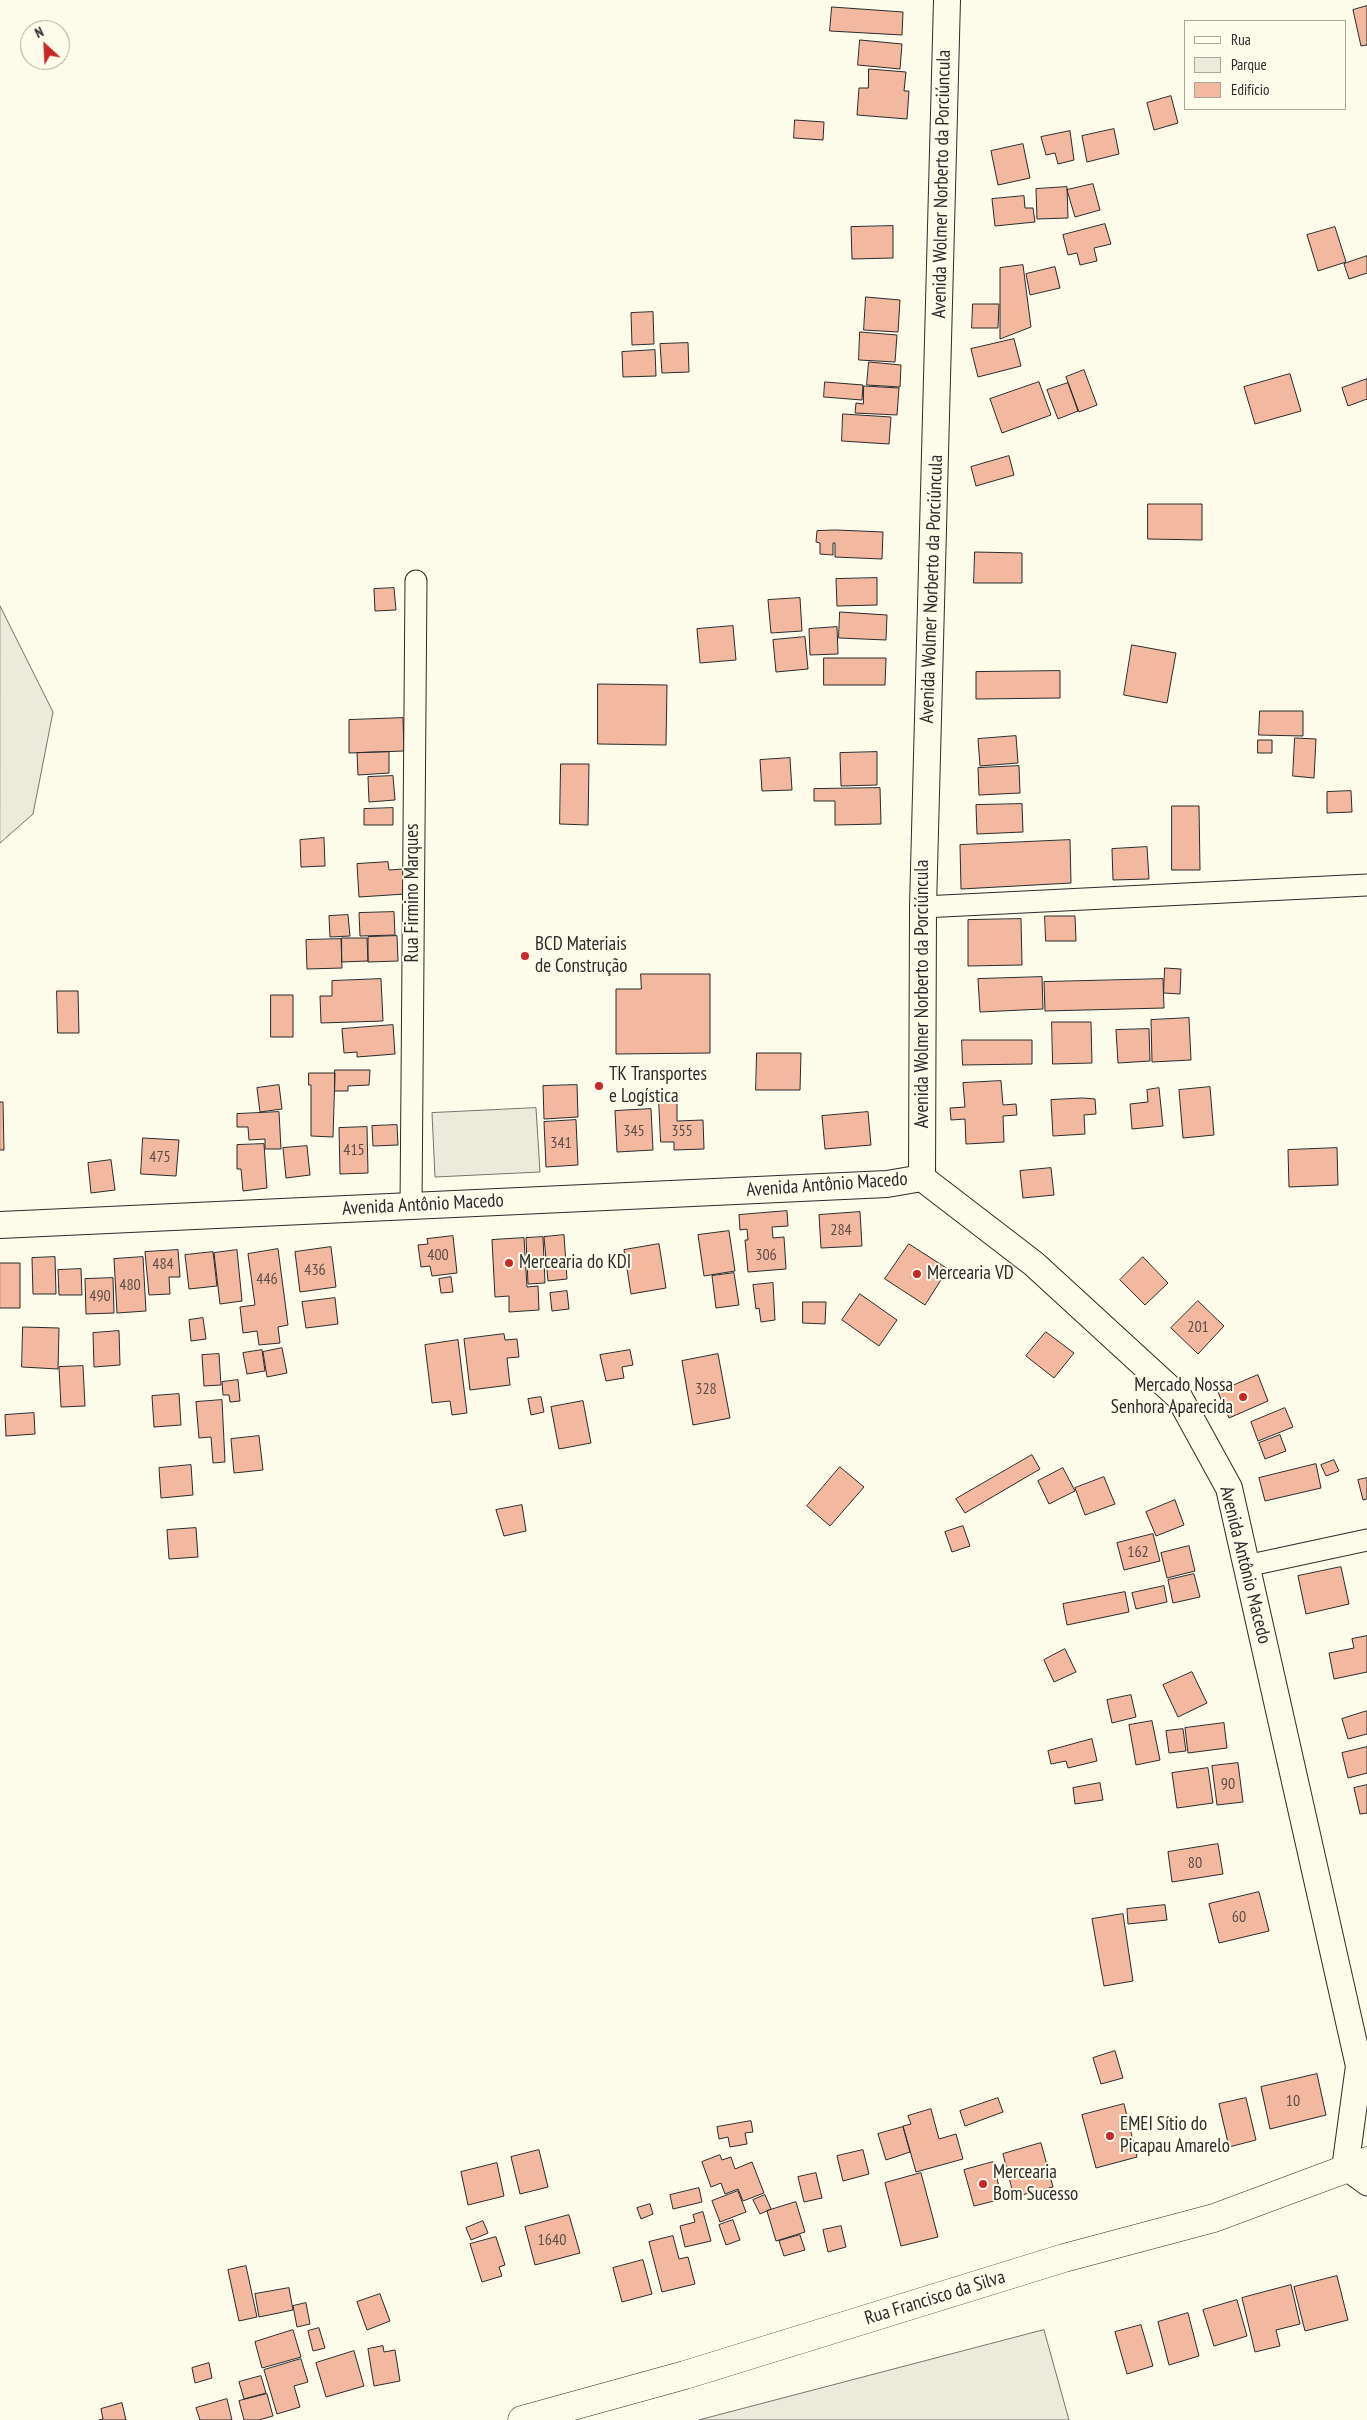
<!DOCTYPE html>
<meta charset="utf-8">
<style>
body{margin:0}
#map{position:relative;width:1367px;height:2420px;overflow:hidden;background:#fdfbea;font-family:"PT Sans Narrow",sans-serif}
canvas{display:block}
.legend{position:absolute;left:1184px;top:20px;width:162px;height:90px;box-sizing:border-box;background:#fdfbea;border:1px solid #a9a89e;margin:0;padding:6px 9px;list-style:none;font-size:15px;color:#2b2b2b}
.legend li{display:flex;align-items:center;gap:10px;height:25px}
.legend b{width:25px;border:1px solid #a9a89e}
.north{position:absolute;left:20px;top:20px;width:50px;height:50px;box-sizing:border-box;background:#fdfbea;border:1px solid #a9a89e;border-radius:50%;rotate:335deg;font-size:14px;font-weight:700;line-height:20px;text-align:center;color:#2b2b2b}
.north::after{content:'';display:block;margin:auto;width:18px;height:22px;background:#c62828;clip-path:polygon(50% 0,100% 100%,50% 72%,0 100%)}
</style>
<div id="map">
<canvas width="1367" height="2420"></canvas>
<ul class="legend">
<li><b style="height:6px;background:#fdfbea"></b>Rua</li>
<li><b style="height:14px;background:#ecebdb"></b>Parque</li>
<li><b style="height:14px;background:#f2b8a0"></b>Edifício</li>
</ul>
<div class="north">N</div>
</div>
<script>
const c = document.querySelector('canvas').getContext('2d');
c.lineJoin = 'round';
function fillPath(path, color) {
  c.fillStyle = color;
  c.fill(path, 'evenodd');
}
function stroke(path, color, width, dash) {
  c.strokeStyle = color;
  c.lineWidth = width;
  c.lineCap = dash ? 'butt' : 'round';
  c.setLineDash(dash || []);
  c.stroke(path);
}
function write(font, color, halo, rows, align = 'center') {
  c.font = font + ' "PT Sans Narrow",sans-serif';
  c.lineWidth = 4;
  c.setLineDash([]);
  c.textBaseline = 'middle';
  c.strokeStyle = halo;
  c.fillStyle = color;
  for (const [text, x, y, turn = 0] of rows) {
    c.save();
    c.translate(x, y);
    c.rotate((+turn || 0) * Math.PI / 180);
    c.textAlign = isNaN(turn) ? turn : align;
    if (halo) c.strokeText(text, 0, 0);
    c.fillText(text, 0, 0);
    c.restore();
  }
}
const green = new Path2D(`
 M0,606L53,712L33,814L0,843Z
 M1044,2330L1069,2420H699Z`);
fillPath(green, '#ecebdb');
stroke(green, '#74746e', 1);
const parking = new Path2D(`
 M536,1108L540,1172L435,1177L432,1113Z`);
fillPath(parking, '#eceadb');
stroke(parking, '#74746e', 1);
const building = new Path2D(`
 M1367,6V45L1361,46L1353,10Z
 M832,7L903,12L902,35L830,31Z
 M860,40L902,44L900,69L858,65Z
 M869,69L906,72L904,91H909L907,119L857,115L859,88H868Z
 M1171,96L1178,123L1154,130L1147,103Z
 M795,120L824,122L823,140L794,138Z
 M1114,129L1119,154L1087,162L1082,136Z
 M1070,131L1074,160L1058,164L1055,153L1046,155L1041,137Z
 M1023,144L1030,178L998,185L991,151Z
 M1093,184L1100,210L1075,217L1067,190Z
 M1067,187L1068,218L1037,219L1036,189Z
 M1024,196L1025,208H1033L1035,222L995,226L992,199Z
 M1105,224L1111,244L1094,248L1097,261L1080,265L1077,253L1068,255L1063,235Z
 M893,226V258L852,259L851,227Z
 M1335,227L1346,262L1318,271L1307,235Z
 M1367,256V273L1349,279L1344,264Z
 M1023,265L1031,327L1000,339V268Z
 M1055,267L1060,288L1030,295L1026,274Z
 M866,297L900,300L898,332L864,330Z
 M973,304H999L998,328H972Z
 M653,312L654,344L632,345L631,313Z
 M860,332L897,335L895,362L859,360Z
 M1014,339L1021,366L978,377L971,349Z
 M688,343L689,372L662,373L660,344Z
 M655,350L656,376L623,377L622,352Z
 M869,362L901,365L900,387L867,385Z
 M1084,370L1097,405L1079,412L1066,377Z
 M1290,374L1301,411L1255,424L1244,387Z
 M1367,379V399L1348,406L1342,388Z
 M825,382L863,385L862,400L824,397Z
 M1039,382L1051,415L1002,433L990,399Z
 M1068,383L1078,411L1058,419L1047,390Z
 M864,386L899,388L897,415L855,413L856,403L863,404Z
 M843,414L891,417L889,444L842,441Z
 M1009,456L1014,475L976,486L971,467Z
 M1148,504H1202V540L1148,539Z
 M836,530L883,532L882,559L835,557V543H833V555L820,554V543L816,542L817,531Z
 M975,552L1022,553V583H974Z
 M877,578V605L837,606L836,579Z
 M394,588L396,610L375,611L374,589Z
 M800,598L802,631L771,633L768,600Z
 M840,612L887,615L886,640L839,638Z
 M733,626L736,660L700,663L697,629Z
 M837,627L838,654L810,655L809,629Z
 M805,637L808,669L776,672L773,640Z
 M1132,645L1176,653L1167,703L1124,695Z
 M824,658H886L885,685H824Z
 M1060,671V698L976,699V672Z
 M598,684L667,685L666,745L598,744Z
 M1260,711H1303V736L1259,735Z
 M403,718L404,751L349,753V720Z
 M1016,736L1018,763L980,766L978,739Z
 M1295,738L1316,739L1314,778L1293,776Z
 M1258,740H1272V753H1258Z
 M389,752V773L358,775L357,753Z
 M877,752V785L841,786L840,753Z
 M790,758L792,790L762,791L760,760Z
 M561,764H589L588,825L560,824Z
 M1019,766L1020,793L979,795L978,768Z
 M393,776L395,800L369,802L368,777Z
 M880,788L881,824L835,825V801H814V789Z
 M1351,791L1352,812L1327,813V792Z
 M1022,804L1023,832L977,834L976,805Z
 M1172,806H1199L1200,870H1172Z
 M393,808V825H364V809Z
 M324,838L325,866L301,867L300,840Z
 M1070,840L1071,883L961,889L960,845Z
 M1147,847L1149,879L1113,880L1112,849Z
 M388,862L389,870L403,869L405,894L359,897L357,864Z
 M394,912L395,935L360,936L359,913Z
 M348,915L350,936L330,937L329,916Z
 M1045,916H1075L1076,941H1046Z
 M1021,919L1022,965L968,966V920Z
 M397,936L398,961L368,962V937Z
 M342,938H367L368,961L342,962Z
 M341,939L342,968L307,969L306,940Z
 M1165,968L1181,969L1180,994L1164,993Z
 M641,974H710V1053L616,1054V989H641Z
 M1042,977L1043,1009L980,1012L978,979Z
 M381,979L383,1021L321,1023L320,996H332V981Z
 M1163,979L1164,1008L1045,1011L1044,982Z
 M57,991H78L79,1033H58Z
 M271,995H293V1037H271Z
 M1189,1018L1191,1060L1152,1062L1151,1020Z
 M1052,1022H1091L1092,1063L1053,1064Z
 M393,1025L395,1054L357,1057V1052L344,1053L342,1029Z
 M1149,1029L1150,1061L1118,1063L1116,1030Z
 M962,1040H1032V1064L963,1065Z
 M757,1053H801L800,1090H756Z
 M335,1070H370L369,1085L348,1086V1091H335Z
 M309,1073H335L333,1137L311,1136V1085H309Z
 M1001,1081L1003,1105L1016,1104L1017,1115L1003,1116L1004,1142L966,1144L965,1119L951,1120L950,1108L965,1107L963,1083Z
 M279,1085L282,1109L260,1112L257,1088Z
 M577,1085L578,1117L544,1119L543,1086Z
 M1210,1087L1214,1135L1183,1138L1179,1090Z
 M1159,1088L1163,1126L1132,1129L1130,1104L1148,1102L1147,1090Z
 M1083,1098L1095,1099L1096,1114L1084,1115L1085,1134L1053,1136L1051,1100Z
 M659,1100H677V1121L703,1120L704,1149L674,1150V1142H661Z
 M0,1102H3L4,1150H0Z
 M651,1109L653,1150L617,1152L615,1111Z
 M279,1112L281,1149H265V1139L249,1140L248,1127H237V1114Z
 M868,1112L871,1145L825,1149L822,1116Z
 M576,1120L578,1165L546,1167L544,1122Z
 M397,1125L398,1145L373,1146L372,1126Z
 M367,1127L368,1173L340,1174L339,1128Z
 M143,1138L179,1140L176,1176L141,1174Z
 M264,1144L267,1188L243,1191L241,1169H237V1145Z
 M307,1146L310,1175L286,1178L283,1148Z
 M1337,1148L1338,1185L1289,1187L1288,1150Z
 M111,1160L115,1190L91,1193L88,1163Z
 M1051,1168L1054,1195L1023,1198L1020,1171Z
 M787,1211L788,1226L772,1227L773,1238L784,1237L786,1269L748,1272L745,1240H748L747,1229L740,1230L739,1215Z
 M860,1212L862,1246L821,1248L819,1215Z
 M729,1231L735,1271L704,1276L698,1235Z
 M564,1235L567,1279L548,1281L544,1237Z
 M453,1236L457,1273L432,1276L430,1266L421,1267L418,1245L428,1244L427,1239Z
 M543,1237L545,1283L528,1284L526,1238Z
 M524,1238L527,1287L538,1286L539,1310L509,1312V1296L495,1297L492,1240Z
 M659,1244L666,1288L631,1294L624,1250Z
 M909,1244L948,1269L925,1305L885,1279Z
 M331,1247L336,1287L300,1292L295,1252Z
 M278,1249L288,1325L278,1327L280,1343L259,1345L257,1331L243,1333L240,1307L255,1305L248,1254Z
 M178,1250L180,1277H169L170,1294L149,1295L145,1252Z
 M237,1250L242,1301L220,1304L214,1253Z
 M213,1252L217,1286L189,1289L185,1255Z
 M55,1257L56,1294H33L32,1258Z
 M143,1257L146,1311L117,1313L114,1259Z
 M1143,1257L1168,1283L1145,1305L1120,1280Z
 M0,1263H20V1308H0Z
 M81,1269L82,1295H59L58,1270Z
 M734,1273L739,1305L716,1308L712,1276Z
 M451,1277L453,1292L441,1293L439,1279Z
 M113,1278L114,1313L86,1314L85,1279Z
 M773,1283L775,1320L761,1322L759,1308L756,1309L753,1285Z
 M567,1291L569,1309L552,1311L550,1293Z
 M860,1294L897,1320L879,1346L842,1320Z
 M335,1298L338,1324L306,1328L302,1302Z
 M1198,1301L1224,1326L1198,1354L1171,1328Z
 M803,1302H826L825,1324L803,1323Z
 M203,1318L206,1339L191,1341L189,1320Z
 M23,1327L59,1328L58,1369L22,1367Z
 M119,1331L120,1365L94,1367L93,1333Z
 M1046,1332L1074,1353L1054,1378L1026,1356Z
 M504,1334L505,1340L517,1339L519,1357L507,1358L510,1385L470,1390L464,1339Z
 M458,1340L467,1413L452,1415L450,1401L432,1403L425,1345Z
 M282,1348L287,1373L267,1377L263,1352Z
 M262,1350L265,1371L247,1374L243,1353Z
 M630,1350L633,1365L622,1367L624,1378L606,1381L600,1355Z
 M219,1354L221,1385L204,1386L202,1355Z
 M718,1354L730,1418L693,1425L682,1361Z
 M83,1366L85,1406L61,1407L59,1367Z
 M1258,1375L1268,1401L1229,1418L1218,1392Z
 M238,1380L240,1401L230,1402L229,1395H223L222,1382Z
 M179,1394L181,1425L154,1427L152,1396Z
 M541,1397L544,1412L531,1415L528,1399Z
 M222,1400L225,1462L213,1463L211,1437L199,1438L196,1402Z
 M583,1401L591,1443L559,1449L551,1407Z
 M1285,1408L1293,1427L1258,1441L1251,1422Z
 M34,1413L35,1434L6,1436L5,1415Z
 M1280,1435L1286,1451L1265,1459L1259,1443Z
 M259,1436L263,1470L234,1473L231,1439Z
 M1032,1455L1040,1469L965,1513L956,1499Z
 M1334,1460L1339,1471L1326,1476L1321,1465Z
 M1316,1464L1321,1488L1265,1501L1259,1478Z
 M191,1465L193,1495L161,1498L159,1468Z
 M840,1467L864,1487L830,1526L807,1506Z
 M1063,1468L1075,1491L1049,1504L1038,1481Z
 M1104,1477L1115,1504L1085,1515L1075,1488Z
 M1367,1478V1499L1363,1500L1358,1480Z
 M1175,1500L1184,1525L1156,1536L1146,1512Z
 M522,1505L526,1531L504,1536L496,1510Z
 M963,1526L970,1546L952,1552L945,1532Z
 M196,1528L198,1557L169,1559L167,1530Z
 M1153,1534L1160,1561L1124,1570L1117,1543Z
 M1189,1546L1195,1571L1167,1578L1161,1553Z
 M1341,1567L1349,1604L1306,1614L1298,1576Z
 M1194,1574L1200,1597L1173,1603L1168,1580Z
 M1164,1586L1167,1602L1136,1609L1132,1593Z
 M1125,1592L1129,1612L1067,1625L1063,1604Z
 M1367,1636V1672L1334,1679L1329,1653L1354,1648L1352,1639Z
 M1065,1649L1076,1672L1054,1682L1044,1660Z
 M1192,1672L1207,1703L1178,1717L1163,1685Z
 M1131,1695L1136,1717L1112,1723L1107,1700Z
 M1367,1711V1734L1348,1739L1342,1719Z
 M1152,1721L1160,1760L1136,1765L1129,1725Z
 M1224,1723L1227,1748L1188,1753L1185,1728Z
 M1183,1729L1186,1751L1169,1753L1166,1731Z
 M1092,1739L1097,1761L1068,1768L1066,1761L1051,1764L1048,1751Z
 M1367,1747V1773L1348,1778L1342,1753Z
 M1238,1763L1243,1802L1217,1805L1212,1766Z
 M1208,1768L1213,1803L1177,1808L1172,1773Z
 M1100,1783L1103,1800L1075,1804L1073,1788Z
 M1367,1785V1813L1360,1814L1354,1788Z
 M1218,1844L1223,1874L1172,1882L1168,1852Z
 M1259,1892L1269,1931L1219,1943L1209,1904Z
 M1165,1905L1167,1920L1128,1924L1127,1909Z
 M1123,1914L1133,1981L1104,1986L1092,1919Z
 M1115,2051L1123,2078L1101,2084L1093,2058Z
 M1317,2074L1326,2115L1270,2129L1261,2087Z
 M998,2098L1003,2112L965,2126L960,2111Z
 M1246,2098L1256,2140L1229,2147L1219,2104Z
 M1124,2104L1137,2157L1096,2168L1082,2115Z
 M931,2109L939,2139L956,2134L963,2159L916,2172L903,2126L911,2124L908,2116Z
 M751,2121L753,2132L745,2133L747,2144L730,2147L728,2137L719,2139L717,2127Z
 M903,2127L910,2152L886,2160L878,2134Z
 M1041,2143L1053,2187L1014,2197L1003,2154Z
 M539,2150L548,2187L520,2194L511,2157Z
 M863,2150L869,2174L843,2181L837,2156Z
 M720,2155L722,2160L731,2157L735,2169L752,2162L764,2193L743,2201L738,2189L725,2194L721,2183L711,2187L702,2162Z
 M993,2162L1002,2199L974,2206L964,2170Z
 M497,2163L504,2196L468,2205L461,2172Z
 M816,2173L822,2198L804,2202L798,2177Z
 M921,2173L938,2237L901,2246L885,2183Z
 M699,2188L702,2202L673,2209L670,2195Z
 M738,2191L746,2212L720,2222L712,2201Z
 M765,2195L771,2209L760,2214L753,2200Z
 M796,2202L805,2232L776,2241L767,2211Z
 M650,2204L653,2214L641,2219L637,2208Z
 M703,2212L711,2241L685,2247L680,2226L695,2222L693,2215Z
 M569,2215L580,2253L535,2265L525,2227Z
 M733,2220L740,2240L726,2245L719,2225Z
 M483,2221L488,2233L471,2240L466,2228Z
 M841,2226L846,2247L828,2252L823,2230Z
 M800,2235L805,2250L784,2256L779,2241Z
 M673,2236L679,2259L688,2257L695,2284L662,2292L649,2242Z
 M496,2237L505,2265L499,2267L502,2276L482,2282L470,2244Z
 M643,2260L652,2294L622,2302L613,2268Z
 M246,2266L257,2317L239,2321L228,2270Z
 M1337,2276L1348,2320L1305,2331L1294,2287Z
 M1291,2285L1300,2324L1276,2330L1280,2346L1255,2352L1242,2298Z
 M289,2288L293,2310L259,2317L255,2294Z
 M380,2294L390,2321L367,2330L357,2302Z
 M1237,2300L1247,2336L1214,2346L1203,2310Z
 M306,2303L310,2324L297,2327L293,2306Z
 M1188,2313L1199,2356L1169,2365L1158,2322Z
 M1141,2325L1153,2366L1127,2374L1115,2332Z
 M319,2328L325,2348L313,2351L308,2331Z
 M293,2330L301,2357L262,2368L255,2342Z
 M383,2346L384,2352L395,2350L400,2381L374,2386L368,2349Z
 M354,2351L364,2386L326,2397L316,2363Z
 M301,2359L308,2382L294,2386L300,2407L277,2414L264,2370Z
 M209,2363L212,2378L195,2383L192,2368Z
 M261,2376L266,2393L244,2399L239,2382Z
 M267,2394L273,2416L259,2420H244L239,2401Z
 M227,2399L232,2420H200L196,2408Z
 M122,2403L126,2420H99L103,2419L101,2409Z`);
fillPath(building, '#f2b8a0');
stroke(building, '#2b2b2b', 1);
const minor = new Path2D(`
 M923,907L1367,885
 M411,1206L416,581
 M1246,1566L1367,1540
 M1345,2169L1367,2185`);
const tertiary = new Path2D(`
 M922,1178L923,907L947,0
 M0,1225L887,1184L922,1178L1034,1264L1179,1397L1229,1488L1359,2066L1345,2169`);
const secondary = new Path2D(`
 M522,2420L685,2375L1064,2258L1214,2218L1367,2161`);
stroke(minor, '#2b2b2b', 23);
stroke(tertiary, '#2b2b2b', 28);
stroke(secondary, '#2b2b2b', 29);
stroke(minor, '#fdfbea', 21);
stroke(tertiary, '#fdfbea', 26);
stroke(secondary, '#fdfbea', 28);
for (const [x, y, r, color] of [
 [525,956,5,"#c62828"],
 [599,1086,5,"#c62828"],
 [509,1263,5,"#c62828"],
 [917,1274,5,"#c62828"],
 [1243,1397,5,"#c62828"],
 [1110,2136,5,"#c62828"],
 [983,2184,5,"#c62828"]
]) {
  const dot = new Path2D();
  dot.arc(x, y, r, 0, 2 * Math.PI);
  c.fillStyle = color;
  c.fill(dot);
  stroke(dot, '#fdfbea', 2);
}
write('16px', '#5d4e48', null, [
 ["345",634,1131],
 ["355",682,1131],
 ["341",561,1143],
 ["415",354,1150],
 ["475",160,1157],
 ["284",841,1230],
 ["400",438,1255],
 ["306",766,1255],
 ["484",163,1264],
 ["436",315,1270],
 ["446",267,1279],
 ["480",130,1285],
 ["490",100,1296],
 ["201",1198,1327],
 ["328",706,1389],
 ["162",1138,1552],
 ["90",1228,1784],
 ["80",1195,1863],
 ["60",1239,1917],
 ["10",1293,2101],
 ["1640",552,2240]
]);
write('19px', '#2b2b2b', '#fdfbea', [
 ["Avenida Wolmer Norberto da Porciúncula",942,184,-89],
 ["Avenida Wolmer Norberto da Porciúncula",932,589,-88],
 ["Rua Firmino Marques",413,893,-90],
 ["Avenida Wolmer Norberto da Porciúncula",923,994,-90],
 ["Avenida Antônio Macedo",827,1185,-4],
 ["Avenida Antônio Macedo",423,1205,-3],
 ["Avenida Antônio Macedo",1245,1565,76],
 ["Rua Francisco da Silva",935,2298,-17]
]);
write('19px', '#2b2b2b', '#fdfbea', [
 ["BCD Materiais",535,945],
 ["de Construção",535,967],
 ["TK Transportes",609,1075],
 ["e Logística",609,1097],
 ["Mercearia do KDI",519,1263],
 ["Mercearia VD",927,1274],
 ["Mercado Nossa",1233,1386,"right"],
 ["Senhora Aparecida",1233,1408,"right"],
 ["EMEI Sítio do",1120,2125],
 ["Picapau Amarelo",1120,2147],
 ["Mercearia",993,2173],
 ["Bom Sucesso",993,2195]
], 'left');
</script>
